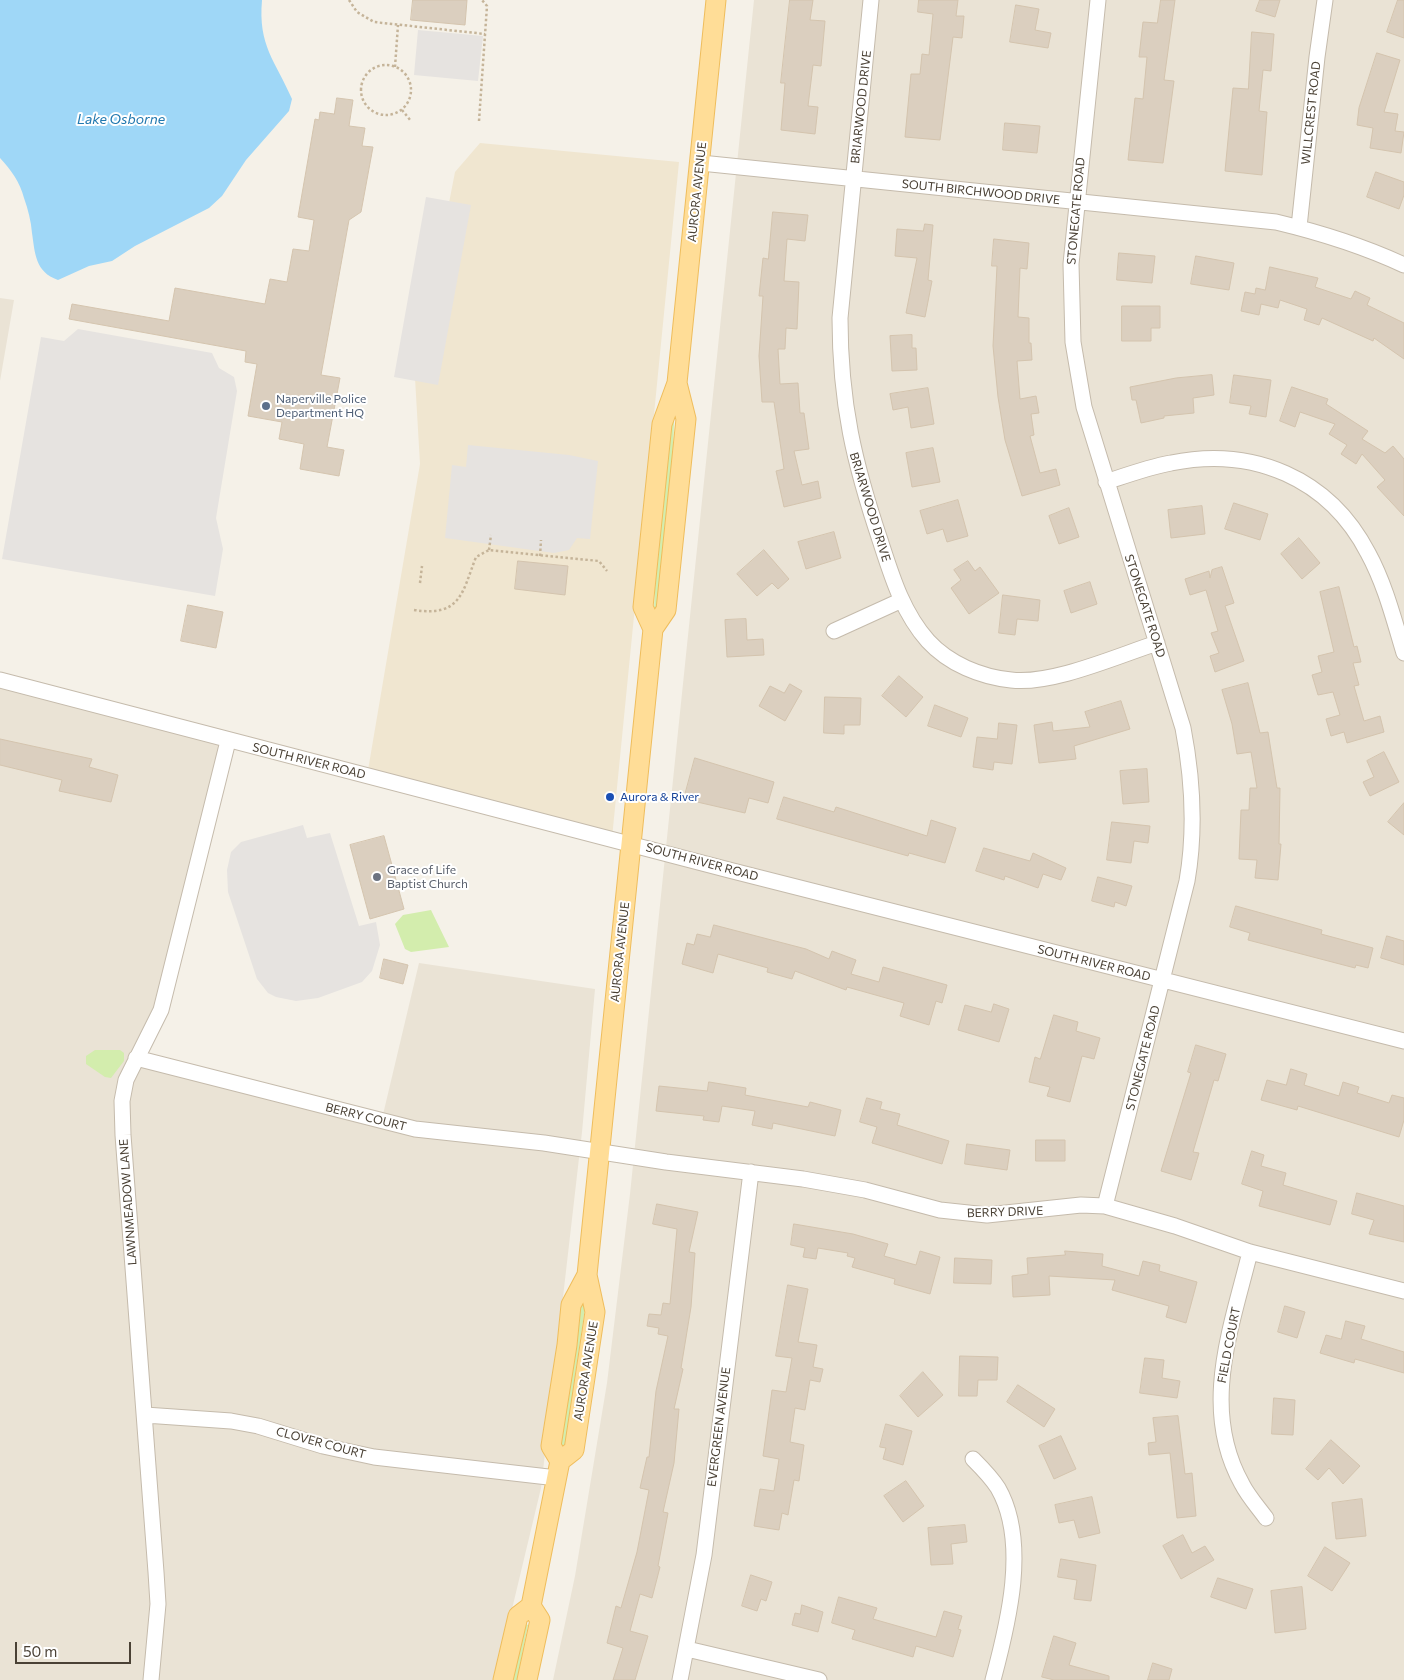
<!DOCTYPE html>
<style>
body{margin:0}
#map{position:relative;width:1404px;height:1680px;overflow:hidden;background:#f5f1e8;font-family:Commissioner,sans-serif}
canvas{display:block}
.scale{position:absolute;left:15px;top:1642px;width:116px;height:22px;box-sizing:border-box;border:2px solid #4a4135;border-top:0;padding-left:6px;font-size:15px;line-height:18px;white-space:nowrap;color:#4a4135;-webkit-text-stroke:4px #fff;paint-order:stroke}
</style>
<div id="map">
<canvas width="1404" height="1680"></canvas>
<div class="scale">50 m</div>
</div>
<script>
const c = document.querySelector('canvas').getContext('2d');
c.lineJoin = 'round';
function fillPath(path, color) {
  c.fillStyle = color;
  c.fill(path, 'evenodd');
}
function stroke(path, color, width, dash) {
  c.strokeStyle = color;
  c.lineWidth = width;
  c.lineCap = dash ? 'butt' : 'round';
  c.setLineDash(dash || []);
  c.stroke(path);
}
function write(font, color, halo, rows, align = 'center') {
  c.font = font + ' Commissioner,sans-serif';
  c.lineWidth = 4;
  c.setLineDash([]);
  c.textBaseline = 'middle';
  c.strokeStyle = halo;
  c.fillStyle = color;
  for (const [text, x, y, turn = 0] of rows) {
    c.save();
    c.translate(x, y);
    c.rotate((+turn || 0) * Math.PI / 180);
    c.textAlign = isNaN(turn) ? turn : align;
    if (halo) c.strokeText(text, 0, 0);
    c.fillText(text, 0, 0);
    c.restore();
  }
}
fillPath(new Path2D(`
 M754,0H1404V1680H553L575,1576L607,1383L630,1194Z
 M0,298L14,300L0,381Z
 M0,682L228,743L146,1063L381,1123L419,963L595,989L582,1132L541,1488L495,1680H0Z`), '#eae3d5');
fillPath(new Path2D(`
 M480,143L679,162L612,838L367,776L420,464L415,378L455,172Z`), '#f0e6d0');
fillPath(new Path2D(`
 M671,421H674L673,454L657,609H654L656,567Z
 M431,910L449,947L411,952L405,949L395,924L403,915Z
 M95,1050H120L124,1053V1061L111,1078L105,1077L86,1064V1056Z
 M583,1288L585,1308L564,1452L560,1451Z
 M526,1624L528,1625L517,1680H513Z`), '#d3edad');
fillPath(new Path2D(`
 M418,30L483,36L478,81L414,75Z
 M426,197L471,205L438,385L394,377Z
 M78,329L212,353L219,368L234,377L237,391L216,518L223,549L215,596L2,559L41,337L64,341Z
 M468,445L569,455L598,461L590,539L577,538L569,550L554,553L445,538L452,465L466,467Z
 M303,825L307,838L330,833L359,926L376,922L380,945L372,971L362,982L318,998L296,1001L276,997L268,993L257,979L228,892L227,870L231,852L241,842Z`), '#e6e3e0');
fillPath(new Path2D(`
 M0,0H262C258,46 275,60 292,99L289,111L246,160L222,196L209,208L135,246L112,261L89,266L58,280C35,272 35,253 32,233C31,221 28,209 24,198C20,182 11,170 0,158Z`), '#9fd7f7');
const building = new Path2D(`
 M413,0H467L465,25L411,20Z
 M790,0H813L810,20L825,21L821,66L813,65L808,106L818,107L815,134L781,130L785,83H781Z
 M919,0H958L956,16H964L962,38L953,37L940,140L905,137L911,74H920L922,54L929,55L933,14L918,12Z
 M1161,0H1175L1164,80L1174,81L1163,163L1128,160L1135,98L1143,99L1147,57H1139L1143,22L1157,23Z
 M1260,0H1280L1275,17L1256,11Z
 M1398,0H1404V38L1387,32Z
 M1016,5L1039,9L1035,30L1051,33L1048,48L1010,42Z
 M1252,32L1274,34L1271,71L1263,70L1259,111L1267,112L1262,175L1225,171L1233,88L1248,89Z
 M1377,53L1400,60L1384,112L1398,114L1395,131L1404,132L1401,153L1370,148L1373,128L1357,125L1359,108Z
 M337,98L353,100L349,126L365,128L362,146L373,147L361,212L349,220L321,375L340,378L327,447L344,450L339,476L300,469L304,444L279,439L282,422L248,416L257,364L245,362L246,351L69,319L72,304L169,321L175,288L265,304L270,279L287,282L293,249L309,251L314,220L298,217L315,119L319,120L320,112L334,114Z
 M1005,123L1040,126L1037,153L1003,150Z
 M1376,172L1404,182V195L1399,209L1367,197Z
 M773,212L808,215L805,241L787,239L784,281L799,282L797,329L786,328L785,349H778L780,384L798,383L800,413H804L809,449L794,451L802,485L818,481L821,498L784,507L776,471L784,469L774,402H762L759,356L763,296H759L763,258L768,259Z
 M925,224L933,225L928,280L932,281L925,317L906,313L917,258L895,256L897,229L923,231Z
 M994,239L1029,243L1027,269L1020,268L1018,317L1029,318V343H1031L1032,360L1017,361L1020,399L1036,396L1039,413L1031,414L1034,435L1030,436L1040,473L1056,469L1060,485L1022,496L1005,440L998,397L993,346L997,266H992Z
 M1119,253L1155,256L1152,283L1117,280Z
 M1196,256L1234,263L1229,290L1191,284Z
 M1270,267L1318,278L1315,287L1351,299L1355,291L1370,298L1367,305L1404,323V359L1374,338L1373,341L1322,318L1319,325L1304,320L1307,309L1280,300L1278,308L1261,304L1259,315L1241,311L1245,292L1255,294L1256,288L1265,290Z
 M1122,306H1160V328H1151V341H1122Z
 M912,335V348H916L917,370L892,371L890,336Z
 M1212,375L1214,395L1193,398L1194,413L1164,416V418L1141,423L1136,400H1132L1130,387L1176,378Z
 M1234,375L1271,380L1266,417L1249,414L1251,406L1230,403Z
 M1292,387L1328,399L1326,404L1368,431L1362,439L1385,453L1393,446L1404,459V516L1377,487L1385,480L1362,454L1356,464L1341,454L1347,445L1329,434L1335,424L1300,412L1295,427L1280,421Z
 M928,388L934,424L911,428L908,407L893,410L890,394Z
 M933,448L940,482L912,487L906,453Z
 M958,500L968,536L947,542L943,529L927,534L920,511Z
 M1234,503L1268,514L1260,540L1225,529Z
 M1202,506L1205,534L1171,538L1168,510Z
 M1069,508L1079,537L1059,544L1049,516Z
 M834,532L841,558L806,569L798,542Z
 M1299,538L1320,563L1302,579L1281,554Z
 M764,550L789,579L778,589L772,583L757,596L737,574Z
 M518,561L568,566L565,595L515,589Z
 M968,561L975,571L980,567L999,593L969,614L951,588L961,580L954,570Z
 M1222,567L1234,603L1225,606L1244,661L1215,672L1210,656L1219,653L1211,633L1218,631L1206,590L1190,595L1185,579L1209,571L1210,578L1212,570Z
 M1090,582L1097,604L1071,613L1064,591Z
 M1339,587L1354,647L1357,646L1361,662L1353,663L1359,685L1354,686L1364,721L1380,716L1384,732L1347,743L1344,732L1331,736L1326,719L1340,715L1333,692L1318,695L1312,675L1322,672L1318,656L1334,652L1320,592Z
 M1003,595L1040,600L1038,621L1017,619L1015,635L999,633Z
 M188,605L223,612L216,648L181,641Z
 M746,619L747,640L763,639L764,655L727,657L725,620Z
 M899,676L923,697L906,717L882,696Z
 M1248,683L1260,733L1268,732L1277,788H1280L1279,844H1281L1278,880L1255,878L1257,860L1239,859L1241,810H1249L1250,788H1257L1251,752L1237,754L1232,724L1222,690Z
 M790,684L802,691L785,721L759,706L770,686L784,693Z
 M825,697L861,698L860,725H844V734L824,733Z
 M1121,701L1130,729L1074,746L1076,759L1039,763L1034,725L1052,722L1053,731L1090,727L1085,712Z
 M935,705L968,718L961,737L928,726Z
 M999,723L1017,725L1012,764L994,762L993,770L973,767L977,737L997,739Z
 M0,739L92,759L89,767L118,775L111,802L59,791L62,780L0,765Z
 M1384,752L1399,782L1370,796L1363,782L1374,777L1367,761Z
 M695,758L774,782L768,803L749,798L745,813L684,799Z
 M1147,769L1149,802L1123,804L1120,771Z
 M784,797L834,812L836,807L927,836L931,820L956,828L945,863L909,853L908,856L777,819Z
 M1404,803V835L1388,822Z
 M1112,822L1150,826L1148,843L1134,841L1131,863L1107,860Z
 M384,836L404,909L370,919L350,845Z
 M984,848L1030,861L1033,853L1066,868L1061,880L1043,874L1038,888L1005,876L1004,880L976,871Z
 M1098,877L1132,886L1126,906L1115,902L1114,907L1092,901Z
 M1236,906L1290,921L1322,930L1321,934L1373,948L1368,968L1356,965L1355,968L1248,940L1250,933L1230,927Z
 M714,925L806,949L829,959L832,951L856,960L851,974L879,982L883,967L947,985L942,1003L936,1001L929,1025L900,1016L904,1003L847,987L846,990L795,971L792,979L767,972L768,968L718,954L713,973L682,964L687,943L694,945L697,934L710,937Z
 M1387,936L1404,941V965L1381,958Z
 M384,959L408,965L403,984L380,978Z
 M994,1004L1009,1009L999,1042L958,1030L965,1005L991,1012Z
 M1054,1015L1078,1022L1076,1031L1100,1038L1094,1059L1082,1056L1070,1102L1047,1096L1050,1087L1029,1082L1035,1057L1040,1059Z
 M1196,1045L1226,1054L1218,1081L1214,1080L1193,1152L1199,1153L1191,1180L1161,1171L1191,1073L1188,1072Z
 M1291,1069L1307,1074L1304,1085L1339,1096L1343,1082L1359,1087L1357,1093L1389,1103L1392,1095L1404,1098V1120L1399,1137L1298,1106L1297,1110L1261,1100L1267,1080L1286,1085Z
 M709,1082L746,1088L745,1095L808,1107L810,1102L841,1110L835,1136L773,1123L772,1129L752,1125L755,1111L722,1106L719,1122L703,1120L704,1116L656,1111L659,1086L707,1091Z
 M867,1098L882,1102L880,1109L900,1114L897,1125L949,1141L942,1164L872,1143L877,1127L860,1122Z
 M1036,1140H1065V1161H1036Z
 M967,1144L1010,1150L1007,1170L965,1164Z
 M1252,1151L1264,1155L1261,1166L1286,1173L1283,1185L1337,1201L1330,1225L1259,1206L1263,1191L1242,1184Z
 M1357,1193L1404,1206V1242L1369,1234L1374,1220L1352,1214Z
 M657,1204L698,1212L689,1252L695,1253L691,1307L681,1368L683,1369L674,1409H679L674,1463L663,1512L668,1513L658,1566L660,1567L652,1598L640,1594L630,1631L648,1636L635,1680H613L623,1648L607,1643L616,1606L621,1608L637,1552L649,1490L640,1488L647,1457H649L656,1391L668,1336L658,1334L659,1328L647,1326L649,1314L661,1315L663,1303L670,1304L677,1229L653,1224Z
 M794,1224L853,1234L888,1244L884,1256L916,1265L920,1251L940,1257L930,1294L894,1284L895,1279L852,1267L855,1258L847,1256L848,1253L818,1248L816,1259L803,1257L805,1248L791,1245Z
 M1065,1251L1103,1254L1102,1266L1139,1276L1143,1261L1160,1265L1159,1271L1197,1282L1186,1323L1166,1317L1169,1306L1112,1290L1115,1280L1049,1276L1050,1295L1013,1297L1012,1276L1028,1274L1027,1258L1065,1255Z
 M955,1258L992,1260L991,1284L954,1283Z
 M788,1285L808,1289L798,1342L817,1345L813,1367L823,1369L820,1382L810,1380L805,1410L795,1408L790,1442L804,1445L799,1481L794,1480L788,1515L782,1513L779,1530L754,1526L760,1489L774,1491L779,1459L763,1456L772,1390L786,1392L792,1358L776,1356Z
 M1285,1306L1305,1312L1297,1338L1278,1332Z
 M1346,1321L1365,1326L1361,1339L1404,1352V1373L1355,1359L1354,1363L1320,1353L1326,1335L1341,1339Z
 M960,1356L998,1357L997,1380H978L977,1396H959Z
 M1145,1358L1164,1360L1162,1378L1180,1381L1177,1398L1140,1393Z
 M923,1372L943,1395L918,1417L900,1396Z
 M1018,1385L1055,1409L1044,1427L1007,1402Z
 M1274,1398L1295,1400L1293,1435L1272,1434Z
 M1178,1416L1185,1474L1192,1473L1196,1516L1177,1518L1170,1453L1149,1455L1148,1443L1156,1442L1153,1418Z
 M886,1424L912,1431L903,1465L883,1459L886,1448L880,1447Z
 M1061,1436L1076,1469L1054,1479L1039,1446Z
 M1331,1440L1360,1466L1343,1484L1329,1468L1318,1480L1306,1469Z
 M906,1481L924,1506L903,1522L884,1496Z
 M1092,1497L1100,1533L1079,1538L1074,1520L1059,1523L1055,1505Z
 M1362,1499L1366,1536L1336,1539L1332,1503Z
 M965,1525L967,1542L951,1544L953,1564L931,1565L928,1528Z
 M1183,1535L1192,1553L1205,1546L1214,1560L1181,1579L1163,1546Z
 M1325,1547L1350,1563L1332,1591L1308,1576Z
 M1061,1559L1096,1565L1091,1601L1074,1599L1077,1580L1058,1577Z
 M751,1575L772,1582L766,1601L761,1599L757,1611L742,1606Z
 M1218,1578L1253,1589L1246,1609L1211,1597Z
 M1302,1587L1306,1629L1275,1633L1271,1591Z
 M839,1597L877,1608L873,1619L936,1637L944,1611L962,1616L958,1629L961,1630L953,1657L916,1646L913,1657L852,1639L855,1630L832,1623Z
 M802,1605L823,1612L818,1632L792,1625L795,1613L800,1614Z
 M1054,1636L1076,1643L1069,1665L1109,1676V1680H1054L1042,1677Z
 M1153,1663L1172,1669L1169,1680H1148Z`);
fillPath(building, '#dbcfbf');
stroke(building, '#d4c4ae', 1);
const minor = new Path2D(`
 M871,0L840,318C840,403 854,463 881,543C892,577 903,613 928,641C949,664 981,677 1011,680C1052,685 1117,656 1157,643
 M1098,0L1071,264L1073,342L1084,407L1183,728C1193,780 1196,829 1187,881L1105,1206
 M701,163L1276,222C1322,233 1361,245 1404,265
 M1299,227L1317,57L1325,0
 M1106,482C1127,475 1149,467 1171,463C1253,446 1329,478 1368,553C1385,584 1394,620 1404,653
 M834,631L902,600
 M0,680L729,870L1404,1041
 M136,1058L415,1129L544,1143L666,1162L803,1179L865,1190L940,1210L987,1215L1081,1205L1105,1206L1175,1226L1250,1252L1404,1291
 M1250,1252C1231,1329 1200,1409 1242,1484C1248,1496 1258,1507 1266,1518
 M145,1415L231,1421L258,1426L323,1446L374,1457L557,1478
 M973,1459C982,1468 991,1477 998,1488C1029,1542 1008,1624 993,1680
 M687,1649L819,1680
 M151,1680L158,1604L156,1572L123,1135L122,1101L126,1080L161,1010L228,741
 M680,1680L704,1555L751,1172`);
const major = new Path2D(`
 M653,629L643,607L662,424L677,383L716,0
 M560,1461L551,1446L567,1345L571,1305L587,1275
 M503,1680L518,1616L531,1606L560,1461L574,1450L595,1312L587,1275L653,629L666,610L686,419L677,383
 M527,1680L540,1620L531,1606`);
stroke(minor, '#c5bbac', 17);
stroke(major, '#efbd5c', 21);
stroke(new Path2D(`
 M349,0L357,12L374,22L485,34
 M361 90a25 25 0 1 1 50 0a25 25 0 1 1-50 0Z
 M395,67L398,25
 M402,110L411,121
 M479,121L487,6L482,0
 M489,550L491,535
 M540,556L541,540
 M420,583L422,566
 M414,610C461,617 462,593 476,557L489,550L599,561L607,571`), '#c5b499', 2.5, [2.5, 2.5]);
stroke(minor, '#fff', 15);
stroke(major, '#ffdd97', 19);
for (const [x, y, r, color] of [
 [266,406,5,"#5c6f8a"],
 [610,797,5,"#1a4fb4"],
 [377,877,5,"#6b7280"]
]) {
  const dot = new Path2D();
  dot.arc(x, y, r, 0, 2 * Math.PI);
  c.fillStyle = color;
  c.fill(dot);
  stroke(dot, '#fff', 2);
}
write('12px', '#4a4135', '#fff', [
 ["BRIARWOOD DRIVE",861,107,-84],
 ["WILLCREST ROAD",1311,113,-84],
 ["AURORA AVENUE",697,192,-84],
 ["SOUTH BIRCHWOOD DRIVE",981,192,6],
 ["STONEGATE ROAD",1076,211,-85],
 ["BRIARWOOD DRIVE",870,507,73],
 ["STONEGATE ROAD",1145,606,72],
 ["SOUTH RIVER ROAD",309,761,14],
 ["SOUTH RIVER ROAD",702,862,15],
 ["AURORA AVENUE",620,952,-84],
 ["SOUTH RIVER ROAD",1094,963,14],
 ["STONEGATE ROAD",1143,1058,-76],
 ["BERRY COURT",366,1117,14],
 ["LAWNMEADOW LANE",128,1202,-94],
 ["BERRY DRIVE",1005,1212,-2],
 ["FIELD COURT",1229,1345,-79],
 ["AURORA AVENUE",586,1371,-81],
 ["EVERGREEN AVENUE",719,1427,-83],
 ["CLOVER COURT",321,1443,15]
]);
write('12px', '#4e5e75', '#fff', [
 ["Naperville Police",276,399],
 ["Department HQ",276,413]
], 'left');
write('12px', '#164399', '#fff', [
 ["Aurora & River",620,797]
], 'left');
write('12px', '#5b616d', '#fff', [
 ["Grace of Life",387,870],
 ["Baptist Church",387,884]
], 'left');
write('italic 14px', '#2178af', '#fff', [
 ["Lake Osborne",121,119]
]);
</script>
